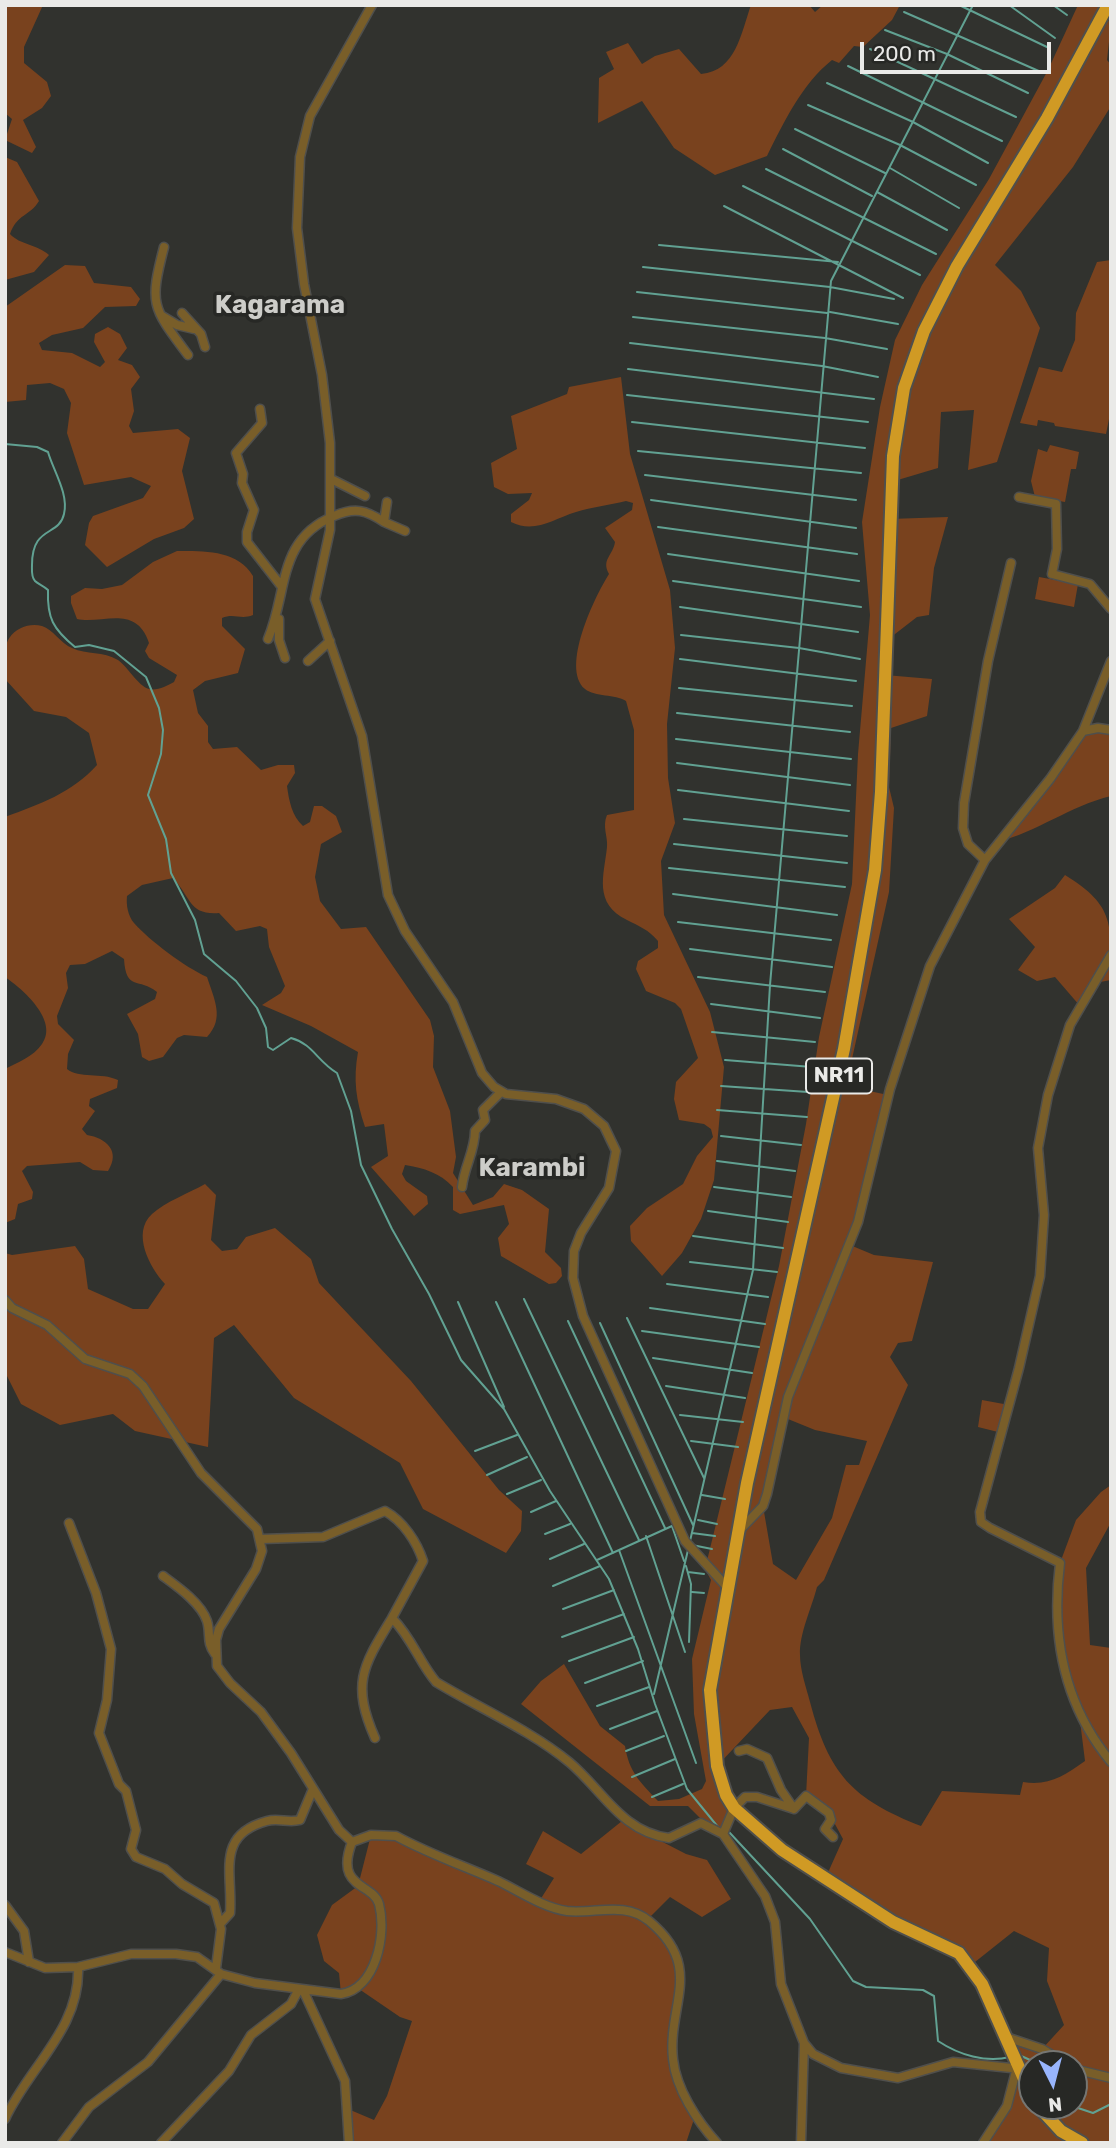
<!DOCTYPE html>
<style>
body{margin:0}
#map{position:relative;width:1116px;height:2148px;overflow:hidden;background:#31322e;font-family:Rubik,sans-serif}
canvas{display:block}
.frame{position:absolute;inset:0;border:7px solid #eaeae8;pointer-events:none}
.north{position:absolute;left:1018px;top:2050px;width:70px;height:70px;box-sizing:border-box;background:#272825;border:2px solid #757673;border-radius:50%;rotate:174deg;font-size:19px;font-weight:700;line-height:28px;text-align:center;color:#eaeae8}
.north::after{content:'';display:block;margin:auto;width:24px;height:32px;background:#98b5fd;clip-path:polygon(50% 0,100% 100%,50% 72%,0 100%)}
.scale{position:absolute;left:860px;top:42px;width:191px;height:32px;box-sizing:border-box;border:4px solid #eaeae8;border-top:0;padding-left:9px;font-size:21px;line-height:24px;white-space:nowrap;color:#eaeae8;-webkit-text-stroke:5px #272825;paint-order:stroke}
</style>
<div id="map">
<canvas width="1116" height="2148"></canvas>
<div class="frame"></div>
<div class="north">N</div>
<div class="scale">200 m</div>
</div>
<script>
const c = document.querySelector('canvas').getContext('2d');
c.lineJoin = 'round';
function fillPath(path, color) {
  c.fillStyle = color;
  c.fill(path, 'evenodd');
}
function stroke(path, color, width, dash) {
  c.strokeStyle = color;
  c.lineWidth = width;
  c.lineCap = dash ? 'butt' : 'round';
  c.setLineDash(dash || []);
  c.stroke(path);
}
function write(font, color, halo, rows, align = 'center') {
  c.font = font + ' Rubik,sans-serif';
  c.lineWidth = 7;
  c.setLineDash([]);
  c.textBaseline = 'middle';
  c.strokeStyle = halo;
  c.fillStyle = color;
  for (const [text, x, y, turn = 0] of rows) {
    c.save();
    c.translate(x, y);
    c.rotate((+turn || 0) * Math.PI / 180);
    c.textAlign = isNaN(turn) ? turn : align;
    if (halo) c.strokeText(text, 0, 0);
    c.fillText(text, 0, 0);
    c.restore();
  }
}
fillPath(new Path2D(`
 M5,5H43L24,47V63L47,82L51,96L42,108L23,120L36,147L32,153L5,140L12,119L5,113Z
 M751,5H809L815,12L823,5H900L892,20L863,47L854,46L839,63L832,60C802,84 784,122 767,156L715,175L674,148L642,101L598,123L599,78L614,69L606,52L628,43L642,64L655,56L679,49L701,74C736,71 741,33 751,5Z
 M1078,5H1108L1103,16L1111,23L1107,60L1111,65V106L1073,167L995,265L1021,291L1040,328L997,462L968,470L974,410L941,412L938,468L891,482L890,519L948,517L934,568L929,615L917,617L886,641L885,675L932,679L927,716L891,728L889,787L894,808L889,892L846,1086L888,1095L850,1245L874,1255L933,1262L912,1341L898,1343L890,1357L908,1385L824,1580L817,1587C812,1607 799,1634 800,1655C800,1670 806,1687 810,1702C829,1774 852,1799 921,1826L942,1791L1020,1795L1023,1782C1049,1786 1064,1776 1085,1761L1079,1713L1062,1661L1060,1563L1076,1520L1101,1492L1111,1485V1522L1086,1568L1090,1645L1111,1648V2143H983L1007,2106L1016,2071L1006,2037L1042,2049L1064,2025L1047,1981L1049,1948L1014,1931L970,1966L826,1877L843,1839L829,1813L806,1796L809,1738L792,1707L770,1710L717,1766L734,1808L723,1834L706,1824L688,1806H650L521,1704L541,1681L564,1664L600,1726L625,1746C629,1772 640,1782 658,1801L679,1799L702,1789L706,1781L694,1714L692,1659L711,1580L705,1569L779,1266L806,1124L819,1037L852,884L858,754L870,615L862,522L880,407L895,340L922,285L989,179L1048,70ZM783,1417L815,1430L867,1441L859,1465H846L832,1518L796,1580L773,1564L763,1506ZM1032,2064H1074V2106H1032Z
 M5,157L17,162L39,201C30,216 17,214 10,234C20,245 37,244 49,255L34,272L5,280Z
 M1111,260V409L1106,434L1055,426L1054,423L1038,420L1037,426L1020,423L1039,367L1062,372L1075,340L1076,313L1097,262Z
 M65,265L85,266L94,283L131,287L140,299L136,306L105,307L83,328L52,335L39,343L42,350L72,353L100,367L105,362L94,342L95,334L108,327L120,334L127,348L118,360L132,365L140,377L131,389L134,411L129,426L133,433L178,429L190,438L182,471L194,519L184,528L154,539L107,567L85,545L89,523L93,516L143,498L151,486L131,477L84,485L67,433L71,403L64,389L50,383L27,385L26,400L5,402V307Z
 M621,377L630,454L670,590L675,648L667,724L668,778L675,823L661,861L664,915L710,1012L724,1067L714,1180L701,1219L682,1253L662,1276L631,1241L630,1226L647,1208L683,1184L697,1156L713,1137L711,1129L704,1124L679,1120L674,1099L676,1082L698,1058L681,1009L675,1003L646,991L636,969L638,961L658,948V941C649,930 639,926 627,920C593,903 604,876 607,847C608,836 602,827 607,815L634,810V730L626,701C615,694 595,697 585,689C560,668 595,596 609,574C601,559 613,556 615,542L605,528L632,510L633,503L626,501C609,505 592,507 576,512C553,519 535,534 511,522V514L529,500L532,493L508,494L494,487L491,463L517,449L511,416L567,394L569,387Z
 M1050,445L1079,452L1076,469H1071L1065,502L1035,497L1031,481L1038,449L1047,452Z
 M177,551C204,551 238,550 253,576V615C241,620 234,613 222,618V626L245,649L238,673L205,681L193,690L198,713L208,726V742L213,749L237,747L261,770L278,765H294L295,773L287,786C289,801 292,816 303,826L310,822L314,806H322L336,816L342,832L321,844L315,877L320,901L341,929L366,927L430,1020L434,1036L433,1067L450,1111L456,1157L453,1173L473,1205L493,1197L504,1184L522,1190L549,1209L545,1252L561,1268L562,1276L556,1283L549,1284L501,1256L498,1238L509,1224L504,1205L460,1214L453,1210V1187C440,1173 424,1168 405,1165L402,1174L406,1181L427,1196L428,1204L414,1216L371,1167L388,1156L384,1124L365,1127C356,1100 353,1080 358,1052L311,1026L262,1005L281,993L285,986L269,947L267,929L260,926L236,931L219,913C189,915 192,899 173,878L142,885L127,896C126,905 128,916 134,923C150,941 185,967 207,977C214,999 225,1018 207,1037L184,1035L177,1038L163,1057L149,1061L142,1057L138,1034L127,1014L155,999L157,992C139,977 126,992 124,959L112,951L85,964L70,965L66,973L68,988L57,1016L58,1024L74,1040L68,1054L67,1069C79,1079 101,1072 118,1080L117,1088L90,1099L89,1106L95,1111L82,1129L87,1135C106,1138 121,1151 108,1171L93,1170L80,1162L27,1166L22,1171L33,1192L32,1199L18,1204L15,1219L5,1223V1069C18,1062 33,1057 42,1044C59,1021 23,989 5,977V817C40,804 72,793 97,765L89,733L66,717L34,711L5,679C5,659 0,638 21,628C27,625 35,624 42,626C53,629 61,644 72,648C87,655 103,651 118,660C128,667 138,686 149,689C157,691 167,686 174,682L177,675L149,658L145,651L149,643C136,603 101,625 77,619L71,603V596L85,588L102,589L122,585L153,562Z
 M1039,577L1078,584L1074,607L1035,599Z
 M1111,730V796C1070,806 1037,832 997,842L1083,731Z
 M1065,875C1116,906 1111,926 1111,980L1095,983L1080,1006L1055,977L1037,981L1018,970L1035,947L1009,919L1055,888Z
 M205,1184L216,1195L211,1240L222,1251L237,1249L246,1237L275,1228L311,1259L319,1283L411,1381L499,1490L522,1511L521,1531L506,1553L423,1509L400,1463L294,1398L234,1325L214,1338L208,1447L135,1431L113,1414L60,1425L21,1404L5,1372V1253L12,1255L75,1246L84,1259L88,1289L133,1309H148L165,1284C150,1268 131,1233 152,1214C165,1202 189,1193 205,1184Z
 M982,1400L1009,1405L1002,1433L978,1427Z
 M622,1821L686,1854L707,1860L731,1899L702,1917L670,1897L648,1919L677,1959L673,2062L696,2113L686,2143H349L348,2109L374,2120L387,2096L412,2021L400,2017L359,1989L341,1994L339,1973L324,1961L317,1935L332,1905L358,1886L371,1835L385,1833L540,1900L554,1878L526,1864L543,1831L581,1854Z`), '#79421e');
stroke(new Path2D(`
 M959,5L1049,48
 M1009,5L1055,38
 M1053,5L1067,15
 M904,12L1041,72
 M885,30L947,54L1028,93
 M870,49L1016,117
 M848,66L1002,141
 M827,83L913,122L988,163
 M808,105L900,145L976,185
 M795,129L885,173
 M783,149L872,196
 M890,168L959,208
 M766,169L936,254
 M743,186L920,275
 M877,192L947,230
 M724,206L903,298
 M659,245L838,262
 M643,267L830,287L894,299
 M637,292L827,313
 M830,312L898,324
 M633,317L825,338L887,349
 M630,343L822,366L878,377
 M628,369L874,399
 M627,395L868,422
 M632,422L865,448
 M5,444L37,447L48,452C53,470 69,494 64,514C59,537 32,525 32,565C32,570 31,577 35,581C38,584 44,586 48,590C47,618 53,629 75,647L89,645L114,651L146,677L159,708L163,730L161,754L148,795L166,839L171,873L195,920L204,954L236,981L257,1008L266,1028L268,1047L273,1050L291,1038C313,1044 317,1061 337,1073L351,1111L361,1165L392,1229L429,1294L461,1360L504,1409L550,1491L609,1579L638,1649L655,1704L687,1789L718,1827
 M638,451L861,473
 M645,475L856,500
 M651,500L856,528
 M658,527L857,554
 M668,554L859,581
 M673,581L861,607
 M680,607L858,632
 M681,635L799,648L860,659
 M680,659L856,681
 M679,688L852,706
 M677,713L850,732
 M676,739L851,759
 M677,763L850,785
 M678,790L849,811
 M684,819L847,836
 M674,844L847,863
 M669,868L845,887
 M673,894L837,915
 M678,922L831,940
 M690,949L832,967
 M698,977L825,992
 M711,1004L820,1018
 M712,1032L815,1042
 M725,1060L812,1067
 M721,1086L808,1092
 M717,1110L807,1117
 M721,1136L801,1145
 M717,1161L795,1171
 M714,1187L791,1197
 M708,1211L788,1222
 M693,1236L783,1248
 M690,1262L777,1272
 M667,1284L768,1297
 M524,1299L639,1540
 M458,1302L504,1407
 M496,1302L613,1553
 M650,1308L765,1324
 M627,1318L704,1478
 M568,1321L665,1528
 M600,1323L693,1525
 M642,1331L759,1347
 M653,1358L752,1373
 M666,1386L745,1398
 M680,1415L743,1422
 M691,1441L738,1447
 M475,1451L517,1435
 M487,1475L527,1457
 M507,1494L541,1480
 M702,1495L725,1499
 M531,1512L556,1501
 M698,1520L717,1524
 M672,1526L684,1561
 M692,1533L715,1536
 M545,1534L570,1524
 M646,1536L685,1652
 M690,1541L753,1270L770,985L831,281L973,5
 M692,1545L712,1549
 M619,1550L696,1763
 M550,1559L584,1544
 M597,1560L672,1526
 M686,1566L691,1584L689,1642
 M688,1572L704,1574
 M553,1586L600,1566
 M692,1592L704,1593
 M563,1609L614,1590
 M562,1637L624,1614
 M569,1661L634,1637
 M585,1683L643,1661
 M654,1694L688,1550
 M597,1706L649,1687
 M610,1729L657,1711
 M626,1751L664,1736
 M632,1777L675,1759
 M652,1797L683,1784
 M729,1832L810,1919L853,1981L866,1987L923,1990L934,1996L938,2041C959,2055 986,2063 1010,2057
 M1019,2055L1039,2064
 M1072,2106L1093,2113L1111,2104`), '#61a192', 2);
const minor = new Path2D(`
 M372,5L310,116L300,157L297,228L304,284L322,375L330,443V530L315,599L362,736L388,895L405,931L453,1002L482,1073L494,1087L506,1094L556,1099L584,1109L604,1126L616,1151L609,1188L581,1233L574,1251L573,1278L583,1316L685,1541L726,1586
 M164,247C149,305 152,307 188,355
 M182,313L201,334L205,347
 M162,316L177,325L194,329
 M260,409L262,423L236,453L243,474L242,483L254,510L247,532V542L282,587
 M331,479L365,496
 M1019,497L1056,504L1057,549L1052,574L1090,584L1111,609
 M387,502L384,522L405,531
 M279,619V640L285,658
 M268,639C288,592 277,539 334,516C355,507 366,510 384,522
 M308,661L330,641
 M1083,731L1098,728L1111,730
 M985,860L968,844L963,828L964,803L988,661L1011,563
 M1111,955L1070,1025L1048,1095L1038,1148L1044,1215L1040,1276L1019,1368L980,1512L981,1522L990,1528L1060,1563C1051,1635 1064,1705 1111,1762
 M462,1187C464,1167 475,1151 475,1131L485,1120L483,1110L501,1092
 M5,1300L12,1308L47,1325L85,1359L130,1374L143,1386L201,1473L257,1529L262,1551L256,1569L219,1629L216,1640L217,1666L230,1683L261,1712L291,1753L339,1830L352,1842
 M69,1523L96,1593L111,1649L107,1700L99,1733L119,1784L126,1791L136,1830L131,1849L136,1857L165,1869L182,1884L214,1903L221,1929L216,1968
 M739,1531L763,1506L767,1494L788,1397L858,1222L890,1089L930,966L985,860L1050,779L1083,731L1111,661
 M262,1539L323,1537L385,1511C403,1521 417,1542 423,1561L392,1618C412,1638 419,1662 436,1682C479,1708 530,1730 569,1762C602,1789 621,1832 669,1838L701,1823L723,1834L765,1896L775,1922L781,1984L804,2043L813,2054L841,2068L898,2078L953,2062L1021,2069
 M163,1576C178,1587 201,1603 207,1621C211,1634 206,1642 215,1654
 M375,1738C351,1683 363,1666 392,1618
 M739,1751L747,1749L767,1758L781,1790L794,1809L806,1796L829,1813L831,1820L825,1829L833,1837
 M723,1834L734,1808L745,1797H757L794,1809
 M5,1905L24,1931L29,1962
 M220,1924L230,1913C233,1873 215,1835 267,1821C278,1818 289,1823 300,1820L313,1789
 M5,1952L45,1968L78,1967L131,1954H176L197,1957L221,1974L255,1983L341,1994C376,1989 387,1934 379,1904C373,1883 334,1889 352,1842L371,1835L396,1836C429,1854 464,1866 498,1881C519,1891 544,1908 567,1911C595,1914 625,1901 649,1921C705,1967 667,2005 673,2059C676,2089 697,2121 717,2143
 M303,1990L345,2081L349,2143
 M1006,2037L1042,2049L1066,2064
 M1074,2069L1111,2078
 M5,2119C28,2068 81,2028 78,1967
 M62,2143L89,2107L148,2062L221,1974
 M161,2143L229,2071L251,2035L291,2004L299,1989
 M801,2143L804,2043
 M983,2143L1007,2106L1016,2071`);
const highway = new Path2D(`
 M1032,2097L982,1984L959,1953L893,1922L782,1850L734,1808L726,1795L717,1766L710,1690L747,1483L844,1049L875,870L881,792L893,456L904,388L924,331L957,266L1047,118L1108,5
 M1038,2106L1061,2131L1082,2143`);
stroke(minor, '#4f4f4c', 11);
stroke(highway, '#4f4f4c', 16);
stroke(minor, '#795e29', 8);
stroke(highway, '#d09a24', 12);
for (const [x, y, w] of [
 [839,1076,66]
]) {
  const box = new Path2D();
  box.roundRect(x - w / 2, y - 17.5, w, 35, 5);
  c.fillStyle = '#272825';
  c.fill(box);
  stroke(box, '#eaeae8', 2);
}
write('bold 21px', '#eaeae8', null, [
 ["NR11",839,1076]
]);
write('bold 26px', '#cdcdc9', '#272825', [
 ["Kagarama",280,305],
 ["Karambi",532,1168]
]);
</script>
